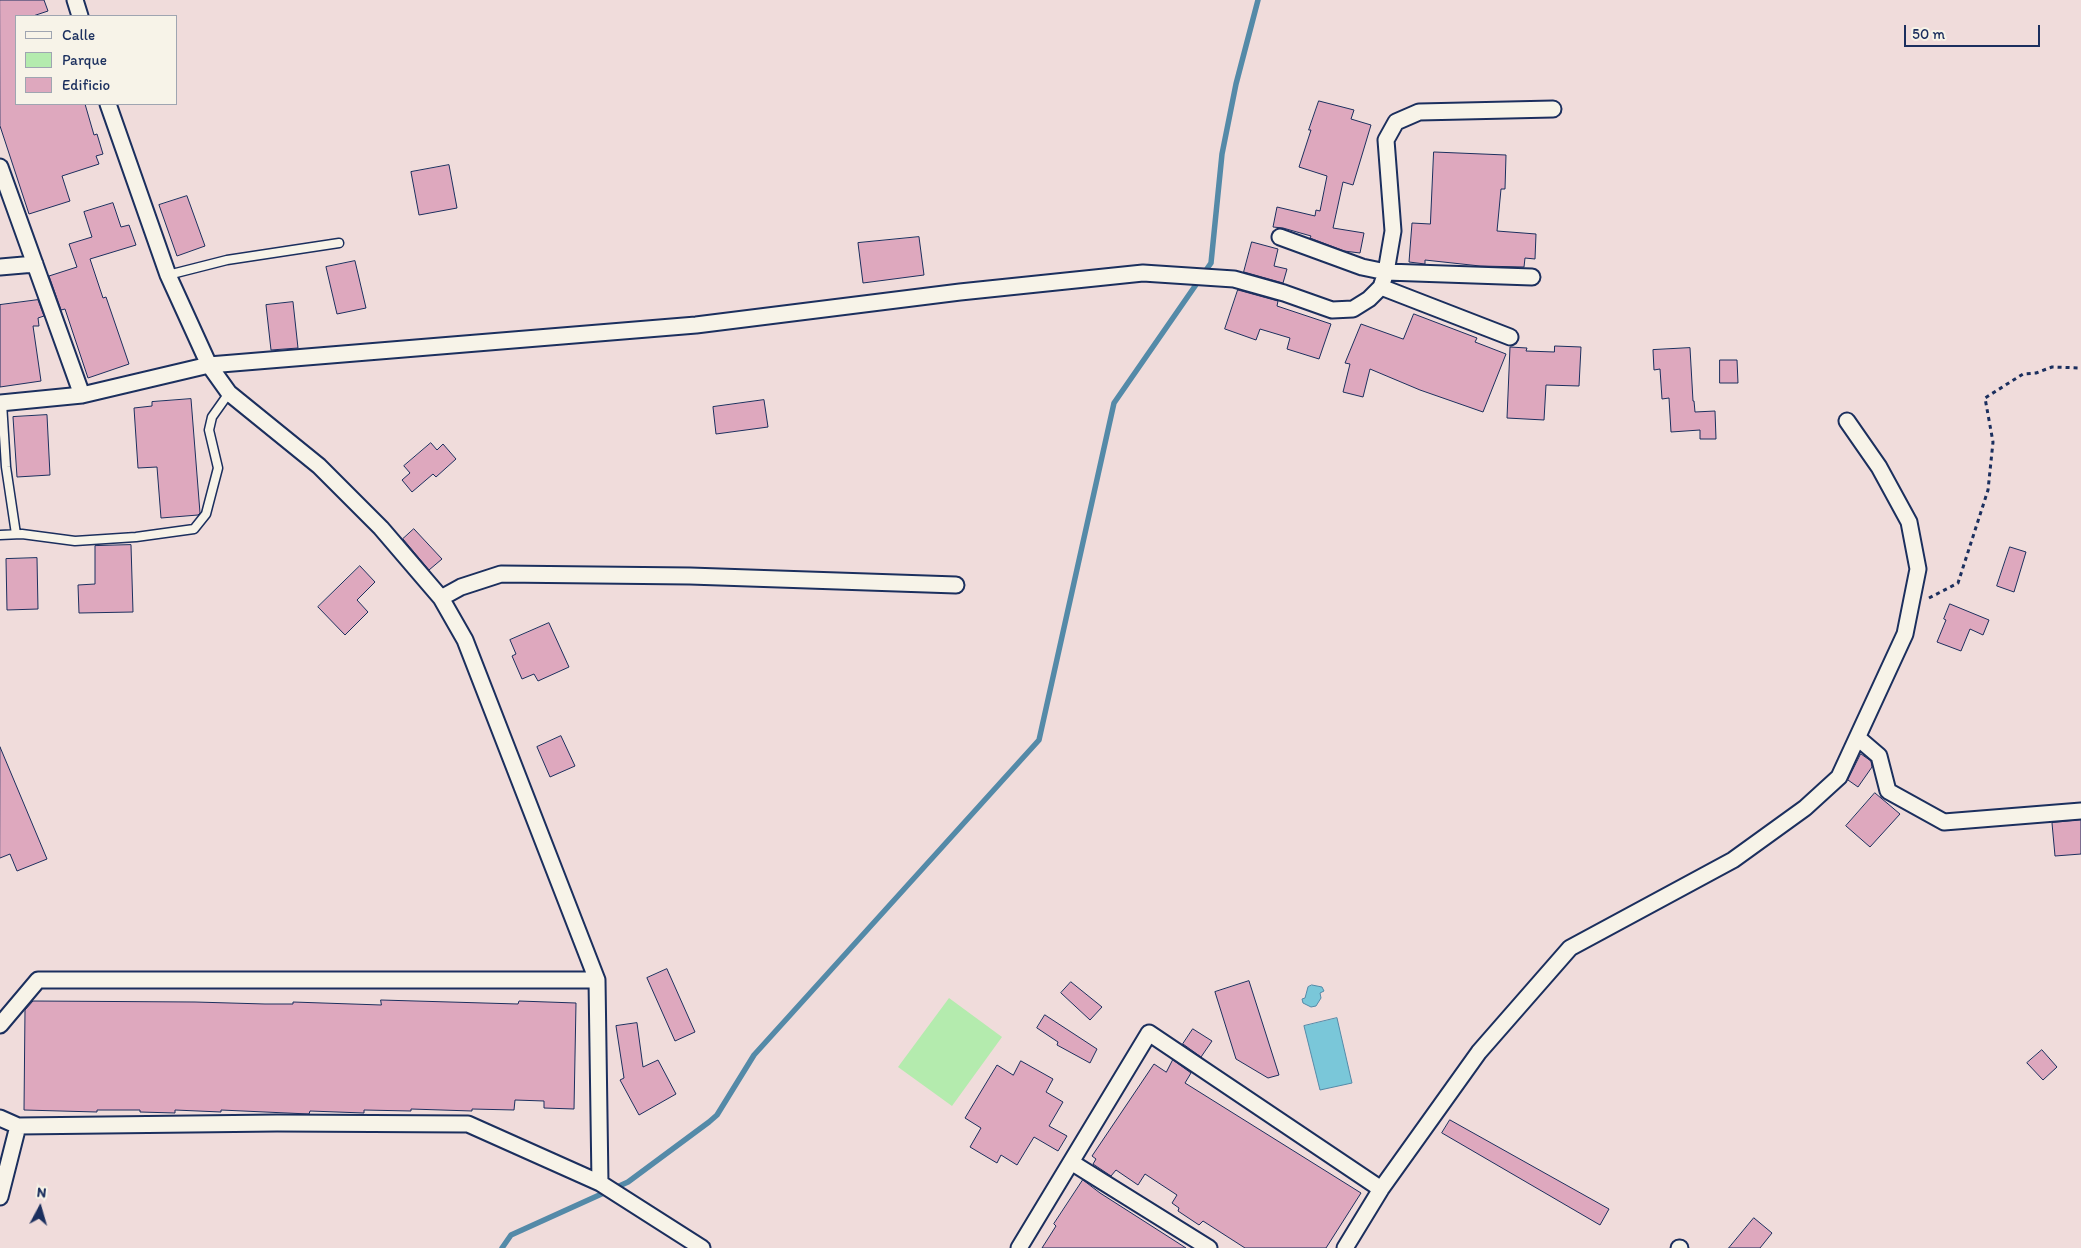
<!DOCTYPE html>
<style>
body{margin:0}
#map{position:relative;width:2081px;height:1248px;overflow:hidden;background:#f0dcdb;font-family:Itim,sans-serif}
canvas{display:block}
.legend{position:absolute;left:15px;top:15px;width:162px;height:90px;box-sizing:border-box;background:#f7f3e8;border:1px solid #9fa5b1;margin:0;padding:6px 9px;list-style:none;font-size:15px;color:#1b2f5e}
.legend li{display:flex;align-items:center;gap:10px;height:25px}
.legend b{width:25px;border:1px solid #9fa5b1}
.north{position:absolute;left:15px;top:1183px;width:50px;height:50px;-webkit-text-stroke:4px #f7f3e8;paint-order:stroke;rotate:6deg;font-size:14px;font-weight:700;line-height:20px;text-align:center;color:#1b2f5e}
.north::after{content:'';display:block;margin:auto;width:18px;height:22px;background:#1b2f5e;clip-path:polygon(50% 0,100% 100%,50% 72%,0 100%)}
.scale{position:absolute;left:1904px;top:25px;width:136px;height:22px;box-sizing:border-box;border:2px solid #1b2f5e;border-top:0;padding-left:6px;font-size:15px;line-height:18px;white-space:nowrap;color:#1b2f5e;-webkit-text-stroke:4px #f7f3e8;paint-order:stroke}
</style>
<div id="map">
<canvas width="2081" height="1248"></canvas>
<ul class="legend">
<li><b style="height:6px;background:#f7f3e8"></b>Calle</li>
<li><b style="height:14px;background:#b4ebae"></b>Parque</li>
<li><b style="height:14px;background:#dea8be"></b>Edificio</li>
</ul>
<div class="north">N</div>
<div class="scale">50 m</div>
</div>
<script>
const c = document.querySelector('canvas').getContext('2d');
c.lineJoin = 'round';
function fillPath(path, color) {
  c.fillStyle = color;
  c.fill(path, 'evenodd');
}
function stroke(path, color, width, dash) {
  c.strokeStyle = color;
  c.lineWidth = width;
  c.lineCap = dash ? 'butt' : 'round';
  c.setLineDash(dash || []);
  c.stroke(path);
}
fillPath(new Path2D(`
 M949,998L1002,1037L952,1106L898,1067Z`), '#b4ebae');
const water = new Path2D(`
 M1312,985L1322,987L1324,991L1320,993L1321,998L1316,1006L1311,1007L1303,1003L1302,999L1305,998L1308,987Z
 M1337,1018L1352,1083L1320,1090L1304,1026Z`);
fillPath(water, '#7ac7d9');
stroke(water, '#548aa8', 1);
stroke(new Path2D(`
 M502,1248L511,1235L628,1182L709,1122L717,1115L754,1055L1039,740L1114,403L1211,263L1222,154L1236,84L1258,0`), '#548aa8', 5.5);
const building = new Path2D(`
 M0,0H44L48,11L33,16H16V104H85L94,135L97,134L103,154L96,156L99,164L62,176L70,201L29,214L0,126Z
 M1319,101L1354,110L1351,119L1371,125L1353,185L1343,182L1333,228L1364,233L1360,253L1344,251L1310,238L1311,236L1283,228L1273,227L1277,207L1315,216L1316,210L1320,211L1327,176L1299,167L1311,130H1309Z
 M1434,152L1506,155L1505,189H1501L1497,231L1536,234L1535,259L1525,258L1524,267L1480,266L1425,260V264L1409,262L1412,223L1430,224Z
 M449,165L457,208L419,215L411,172Z
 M187,196L205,246L177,256L159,205Z
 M113,203L121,227L129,225L136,245L90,259L103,298L106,297L129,364L88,378L65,309L61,310L49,276L77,267L69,244L92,237L84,212Z
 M919,237L924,275L863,283L858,243Z
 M1252,242L1278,249L1274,266L1287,269L1283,283L1244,272Z
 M355,261L366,308L337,314L326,267Z
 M1238,290L1278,301L1277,306L1331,324L1319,359L1287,349L1290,338L1260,329L1256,340L1225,329Z
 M38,300L44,316L38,318L39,326H33L41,381L0,387V305Z
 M293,302L298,348L271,350L266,305Z
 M1414,314L1477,338L1475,342L1506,354L1483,412L1420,390L1370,369L1363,397L1343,392L1350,364L1345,363L1361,324L1403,339Z
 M1555,346L1581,347L1579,386L1546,385L1544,420L1507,418L1510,347L1527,348L1526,351L1554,352Z
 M1690,348L1693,401H1694L1695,412L1715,411L1716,439H1700V430L1671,432L1669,398L1662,399L1660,369L1654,370L1653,350Z
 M1720,360H1737L1738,383H1720Z
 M191,399L200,513L198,515L161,518L157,467L138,468L134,408L152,406V402Z
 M764,400L768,427L716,434L713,407Z
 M47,415L50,475L17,477L13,417Z
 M431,443L437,450L443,444L456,459L436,477L433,474L412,492L402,480L410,473L404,466Z
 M414,529L442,559L429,570L403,539Z
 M131,545L133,612L79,613L78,585L95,584V546Z
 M2010,547L2026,552L2014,592L1997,586Z
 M37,558L38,609L7,610L6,559Z
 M360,566L375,582L357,600L368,612L345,635L318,607Z
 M1950,604L1989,620L1983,635L1970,629L1961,651L1937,642L1946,620L1944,619Z
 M549,623L569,667L538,681L534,674L522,679L512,656L516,654L510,640Z
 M561,736L575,766L550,777L537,747Z
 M0,747L47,859L17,871L10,854L0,858Z
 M1861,754L1871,761L1872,767L1858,787L1848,780Z
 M1875,793L1900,814L1870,847L1846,826Z
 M2081,820V854L2055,856L2052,823Z
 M667,969L695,1032L675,1041L647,978Z
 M1249,981L1279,1075L1268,1078L1236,1059L1215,992Z
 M1071,982L1102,1007L1090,1020L1061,993Z
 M381,1000L518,1004L519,1001L576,1003L574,1109L544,1108V1101L515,1100L514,1110L472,1109V1111L411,1109V1111L364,1110V1113L310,1111L309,1114L221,1110V1112L175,1110V1113L140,1112V1110H97V1112L24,1110L25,1010L33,1001L195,1002L265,1004H293V1002L381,1005Z
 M1045,1015L1097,1049L1090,1063L1057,1045L1058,1042L1037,1028Z
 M637,1023L643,1067L658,1060L676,1094L639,1115L620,1080L624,1078L616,1026Z
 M1193,1029L1212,1041L1201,1057L1183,1044Z
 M2042,1050L2057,1067L2043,1080L2027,1063Z
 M1173,1060L1191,1073L1185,1083L1361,1193L1326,1248H1245L1203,1221L1199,1225L1178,1211L1179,1208L1172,1203L1177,1195L1145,1174L1138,1185L1116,1170L1111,1176L1093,1164L1096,1159L1092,1156L1154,1064L1166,1072Z
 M1021,1061L1053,1079L1046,1092L1063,1102L1049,1126L1067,1136L1058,1151L1034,1137L1017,1165L1001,1155L997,1163L970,1147L981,1128L965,1118L997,1065L1013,1075Z
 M1450,1120L1609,1209L1600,1225L1442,1133Z
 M1083,1180L1100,1193L1186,1248H1042L1056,1226L1054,1224Z
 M1754,1218L1772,1233L1760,1248H1729Z`);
fillPath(building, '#dea8be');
stroke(building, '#1b2f5e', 1);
const service = new Path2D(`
 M168,275L227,260L339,243
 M2,403L6,467L16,534
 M0,535L22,534L75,541L136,537L194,529L206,514L218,468L209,430L212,417L229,393`);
const minor = new Path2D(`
 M75,0L80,16
 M108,104L168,275L209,365L229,393L319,466L381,528L441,598L465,640L597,980L600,1183
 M0,167L82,395
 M1280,237L1362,267L1386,272L1532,277
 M0,267L35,264
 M1381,287L1510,337
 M0,403L82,395L209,365L696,325L960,292L1143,273L1234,279L1284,293L1332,310L1353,309L1369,299L1381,287L1386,272L1393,231L1386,140L1396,122L1419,112L1553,109
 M441,598L461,587L501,574L690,576L956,585
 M1858,738L1879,756L1888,791L1944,822L2081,811
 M0,1025L38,980H597
 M0,1118L18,1126L277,1123L468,1124L600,1183L702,1248
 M1071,1162L1209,1248
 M0,1197L18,1126
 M1019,1248L1149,1033L1381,1189
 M1345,1248L1381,1189L1479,1052L1570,948L1733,860L1805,808L1839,777L1905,634L1918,569L1909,522L1879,467L1847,421
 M1679,1248H1680`);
stroke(service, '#1b2f5e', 11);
stroke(minor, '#1b2f5e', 19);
stroke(new Path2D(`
 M1929,598L1958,583L1988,490L1993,442L1985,398L2023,374L2036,373L2052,367L2081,368`), '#1b2f5e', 3, [4, 4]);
stroke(service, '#f7f3e8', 8);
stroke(minor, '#f7f3e8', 15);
</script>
